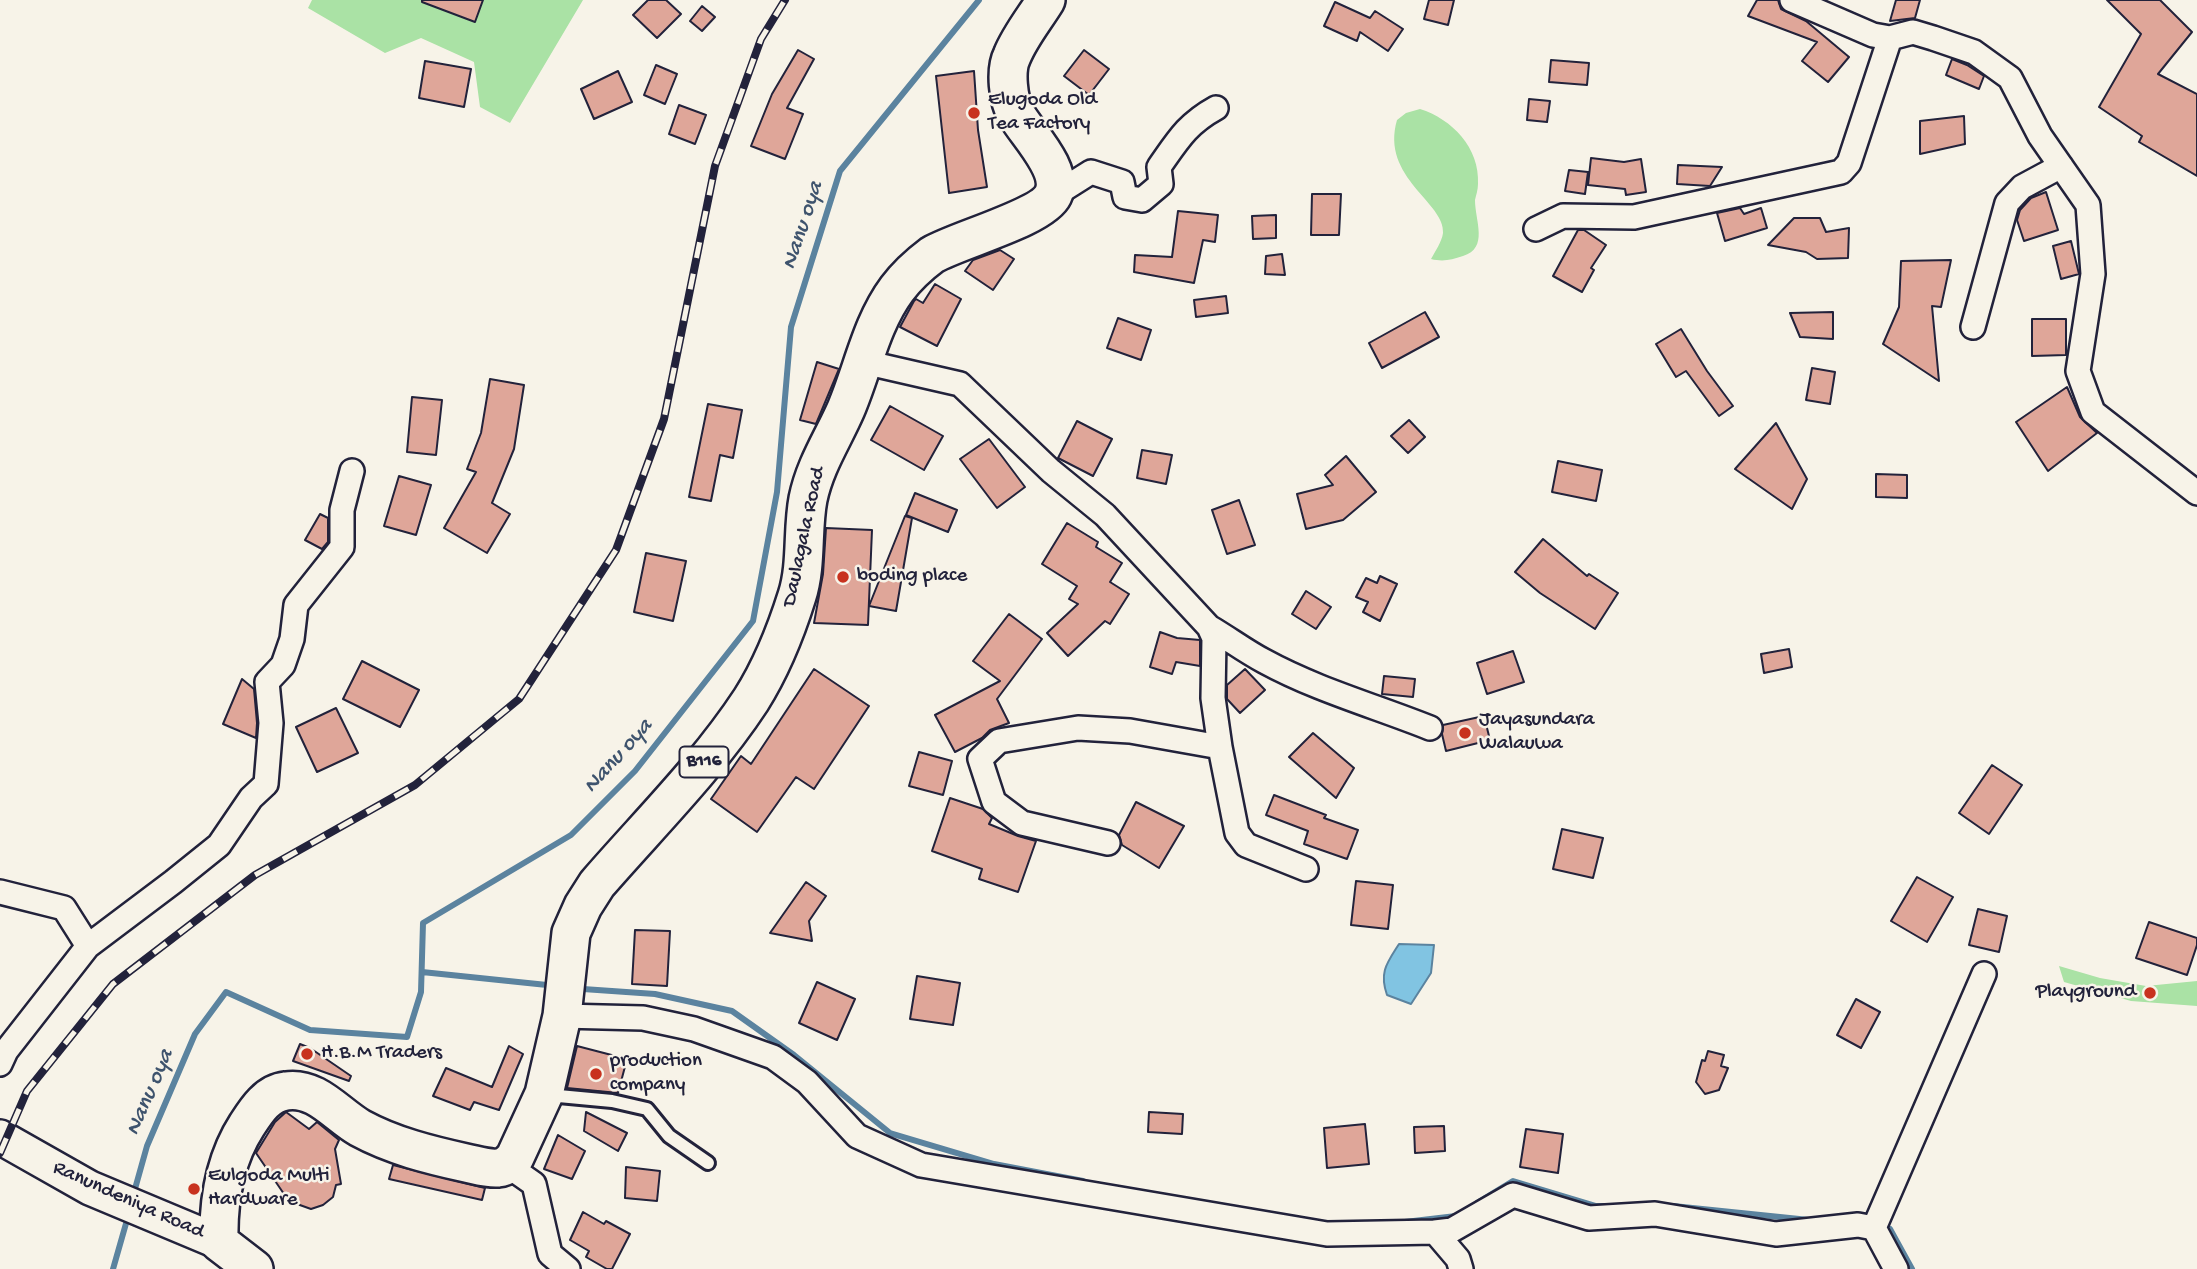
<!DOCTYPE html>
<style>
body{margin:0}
canvas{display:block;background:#f7f3e8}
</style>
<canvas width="2197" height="1269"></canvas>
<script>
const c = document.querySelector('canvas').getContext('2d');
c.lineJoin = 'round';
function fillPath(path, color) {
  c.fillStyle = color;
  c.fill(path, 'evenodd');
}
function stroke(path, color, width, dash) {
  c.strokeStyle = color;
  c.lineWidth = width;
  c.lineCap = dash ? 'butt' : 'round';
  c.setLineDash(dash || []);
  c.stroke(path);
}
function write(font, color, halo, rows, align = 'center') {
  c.font = font + ' "Gochi Hand",sans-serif';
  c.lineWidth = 5;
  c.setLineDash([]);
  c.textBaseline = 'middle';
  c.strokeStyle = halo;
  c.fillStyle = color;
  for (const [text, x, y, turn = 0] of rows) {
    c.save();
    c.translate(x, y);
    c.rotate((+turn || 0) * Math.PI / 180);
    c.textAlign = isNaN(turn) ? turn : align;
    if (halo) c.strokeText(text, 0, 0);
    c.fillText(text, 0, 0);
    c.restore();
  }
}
fillPath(new Path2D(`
 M312,0H583L510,123L480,107L474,62L421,38L385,53L308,8Z
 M1420,109C1452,119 1480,148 1478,184C1478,190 1476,195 1475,200C1475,221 1489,248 1463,256C1451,260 1443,262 1431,259C1435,252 1442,241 1443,233C1446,203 1380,178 1397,120L1406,113Z
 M2059,966L2100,978L2146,986L2197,981V1006L2131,1001L2064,982Z`), '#aae2a5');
const water = new Path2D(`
 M1399,944L1434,945L1431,973L1411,1004L1387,995C1379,972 1387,963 1399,944Z`);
fillPath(water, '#81c4e2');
stroke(water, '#5b839f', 2);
stroke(new Path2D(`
 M422,972L547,985
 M583,989L655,994L732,1011L794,1055L890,1133L994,1164L1083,1181
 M133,1196L147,1146L195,1034L226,992L310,1030L407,1037L421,992L423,923L571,835L635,771L753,621L777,492L791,327L840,171L979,0
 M1477,1203L1513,1181L1596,1206H1603
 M1673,1206L1809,1220
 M1405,1222L1456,1216
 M1890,1229L1912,1269
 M113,1269L129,1213`), '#5b839f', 6);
const building = new Path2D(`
 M422,0H483L475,22L422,2Z
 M648,0H666L681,14L657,38L633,15Z
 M1429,0H1454L1448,25L1424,19Z
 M1757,0H1778L1781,9L1806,21L1849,57L1828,82L1802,61L1817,42L1748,16Z
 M1896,0H1920L1915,18L1890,21Z
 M2107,0H2160L2192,32L2158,74L2197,94V176L2139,142L2142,136L2099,107L2141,34Z
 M1335,2L1370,18L1375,11L1403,29L1388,51L1360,32L1357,41L1324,26Z
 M702,6L715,17L702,31L690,21Z
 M798,50L814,59L787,108L803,114L785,159L751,146L772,94Z
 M1084,50L1109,69L1089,95L1064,76Z
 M1952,59L1967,65L1984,76L1979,89L1946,75Z
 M1551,60L1589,63L1587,85L1549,82Z
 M425,61L471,69L464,107L419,98Z
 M656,65L677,74L665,104L644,95Z
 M618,71L632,102L594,119L581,89Z
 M974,71L978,130L987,187L949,193L936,76Z
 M1529,99L1550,101L1547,122L1527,120Z
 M679,105L706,115L695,144L669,134Z
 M1964,116L1965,144L1920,154V121Z
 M1591,158L1624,162L1641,159L1646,192L1626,195L1625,189L1588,185Z
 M1678,165L1722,167L1710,186L1677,184Z
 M1569,170L1588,172L1585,194L1565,191Z
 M2046,192L2058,230L2024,241L2017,220L2020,210L2031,198Z
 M1312,194H1341L1339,235H1311Z
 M1740,208L1744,214L1761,208L1767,228L1725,241L1717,213Z
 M1178,211L1218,215L1215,242L1203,240L1194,283L1134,272L1135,255L1172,257Z
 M1276,215V238L1253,239L1252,216Z
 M1794,218H1820L1826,232L1849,228L1848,258L1817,259L1806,252L1768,245Z
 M1578,230H1584L1606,245L1591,268L1594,270L1582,292L1553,276Z
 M2071,241L2079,274L2061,279L2053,246Z
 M1000,250L1014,259L993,290L965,271L973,260Z
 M1282,254L1285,275L1265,274L1266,256Z
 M1951,260L1941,307L1932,306L1939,381L1883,344L1899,307L1901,261Z
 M935,284L961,299L937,346L900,327L914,301L916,299L923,303Z
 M1226,296L1228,313L1196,317L1194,300Z
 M1425,312L1439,337L1382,368L1369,343Z
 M1833,312V339L1800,337L1790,313Z
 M1118,318L1151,330L1141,360L1107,348Z
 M2032,319H2066V355L2032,356Z
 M1681,329L1707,371L1733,406L1719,416L1686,371L1676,377L1656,344Z
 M817,362L839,369L816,424L800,420Z
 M1812,368L1835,372L1830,404L1806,400Z
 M490,379L524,385L514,449L492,503L510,514L487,553L444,528L476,472L467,469L481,433Z
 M2067,387L2080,417L2097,433L2048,471L2016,422Z
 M412,397L442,400L436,455L407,452Z
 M708,404L742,410L733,458L720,455L711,501L689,497Z
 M890,406L943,436L924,470L871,440Z
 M1409,420L1425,437L1408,453L1391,436Z
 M1077,421L1112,439L1093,476L1058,458Z
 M1776,423L1807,479L1792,509L1735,469Z
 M989,439L1025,487L997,508L960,459Z
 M1142,450L1172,455L1166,484L1137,478Z
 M1346,456L1376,492L1343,520L1306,529L1297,494L1333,485L1325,475Z
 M1558,461L1602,470L1596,501L1552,492Z
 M1876,474L1907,475V498L1876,497Z
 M399,476L431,485L416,535L384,526Z
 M915,493L957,510L948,532L906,515Z
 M1239,500L1255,545L1227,554L1212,510Z
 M320,514L328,518V542L322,549L305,540Z
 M905,516L912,518L896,611L869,606Z
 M1067,523L1098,542L1096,547L1122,563L1110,582L1129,594L1110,624L1105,621L1068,656L1047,633L1078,604L1069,599L1077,586L1042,564Z
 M826,528L872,530L868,625L814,623L823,574Z
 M1543,539L1587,576L1589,574L1618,593L1595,629L1540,593L1515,572Z
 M646,553L686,561L673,621L634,612Z
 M1380,576L1397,584L1380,621L1363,612L1368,602L1356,597L1366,578L1377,583Z
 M1306,591L1331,607L1316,629L1292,614Z
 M1009,614L1042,639L997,699L1009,723L990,730L982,738L955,752L935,715L1000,681L973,661Z
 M1160,632L1177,638L1200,640V666L1176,662L1172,674L1150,667Z
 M1789,649L1792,667L1764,673L1761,654Z
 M1513,651L1524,682L1487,694L1477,663Z
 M362,661L419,690L400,727L343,699Z
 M814,669L869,706L814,789L796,777L757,832L711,799L741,756L751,764Z
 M1245,669L1265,690L1240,713L1227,699V685Z
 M1384,676L1415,679L1413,697L1382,694Z
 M242,679L254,689L257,723L256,738L223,724Z
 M336,708L358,753L317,772L296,727Z
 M1484,716L1490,740L1446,751L1442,734L1443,725Z
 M1313,733L1354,768L1336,798L1289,757Z
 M919,752L952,761L943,795L909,786Z
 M1992,765L2022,785L1989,834L1959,813Z
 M1274,795L1326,815L1324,818L1358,830L1347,859L1304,844L1308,831L1266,815Z
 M950,798L983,809L992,818L989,824L1018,836L1036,841L1018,892L979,879L982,869L932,851Z
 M1136,802L1184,826L1159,868L1122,845L1119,835Z
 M1562,829L1603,838L1593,878L1553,869Z
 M1917,877L1953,897L1927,942L1891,921Z
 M1356,881L1393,885L1388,929L1351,925Z
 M806,882L826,896L809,921L812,941L770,933Z
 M1978,909L2007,916L1999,952L1969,945Z
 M2149,922L2197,938V945L2187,975L2136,958Z
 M635,930L670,931L667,986L632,984Z
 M917,976L960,983L953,1025L910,1019Z
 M817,982L855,999L837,1040L799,1023Z
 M1856,999L1880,1012L1861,1048L1837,1035Z
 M300,1044L310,1048L351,1076L349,1081L293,1061Z
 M509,1046L523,1054L499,1110L474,1102L470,1110L433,1096L446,1068L492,1087Z
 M577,1046L627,1059L618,1093L567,1088Z
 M1708,1051L1724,1055L1721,1066L1728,1068L1719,1090L1705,1094L1696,1082L1702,1060L1705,1061Z
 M286,1112L309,1129L317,1122L339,1140L335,1149L341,1184L336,1185L333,1197L323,1205L311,1209L297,1204L284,1194L256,1153L275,1122Z
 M586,1112L627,1133L618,1151L584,1131Z
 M1149,1112L1183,1114L1182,1134L1148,1132Z
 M1365,1124L1369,1164L1327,1168L1324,1128Z
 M1444,1126L1445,1151L1415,1153L1414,1127Z
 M1526,1129L1563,1134L1558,1173L1520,1167Z
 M558,1135L585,1151L572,1179L544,1169Z
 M393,1165L485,1188L482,1200L389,1179Z
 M626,1167L660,1171L657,1201L625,1198Z
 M583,1212L604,1224L606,1221L630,1234L612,1269H607L586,1257L589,1251L570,1240Z`);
fillPath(building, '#dfa699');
stroke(building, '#22223b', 2);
const service = new Path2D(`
 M548,1095L612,1101L647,1109L669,1136L708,1163`);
const minor = new Path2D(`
 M1792,0L1873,35L1890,38
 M1053,196L1091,172L1122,182L1125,197L1142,200L1161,184L1159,167C1178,140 1187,124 1216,108
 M1536,229L1563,216L1634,217L1841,172L1849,163L1890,38L1913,32L1933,38L1974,52L2010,78L2040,136L2088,205L2093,274L2078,371L2093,412L2197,493
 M1973,327L2007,203L2022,187L2061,166
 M864,362L960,384L1051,471L1105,515L1209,627L1214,638L1213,698L1220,747L1130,731L1078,728L999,741L980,759L994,802L1022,823L1108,843
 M1209,627C1228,638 1245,651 1264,661C1317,690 1375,706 1430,728
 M1220,747L1237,833L1246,845L1306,869
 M0,892L64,908L88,946L6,1051L0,1064
 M88,946L173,882L219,845L251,798L266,784L271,723L267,682L283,665L292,639L296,605L342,547V510L352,471
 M562,1016L643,1018L694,1029L773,1057L807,1082L857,1136L921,1165L1327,1234L1435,1232L1458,1259L1461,1269
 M507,1165L534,1184L550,1254L568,1269
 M1874,1228L1984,974
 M1435,1232L1452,1230L1513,1195L1589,1218L1655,1214L1776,1234L1858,1225L1874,1228L1896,1269`);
const secondary = new Path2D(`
 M0,1137L90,1188L219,1242`);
const primary = new Path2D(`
 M254,1269L219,1242C218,1202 225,1159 247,1125C256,1111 267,1093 286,1091C316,1086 337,1115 360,1128C393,1146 430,1155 466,1163C476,1165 488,1169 498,1168C506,1167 510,1163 515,1157L544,1094L562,1016L571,933L583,906L597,884C649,824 707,767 751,700C770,670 786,631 797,596C807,565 802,530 808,499C815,465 833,439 846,409C863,369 871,324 897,289C906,277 920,264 932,255C957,240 1042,218 1053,195C1065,170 1027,134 1016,114C1008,100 1005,70 1012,56C1020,36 1035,18 1046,0`);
stroke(service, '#22223b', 18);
stroke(minor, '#22223b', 28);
stroke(secondary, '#22223b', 38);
stroke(primary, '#22223b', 42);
stroke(service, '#f7f3e8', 12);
stroke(minor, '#f7f3e8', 23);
stroke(secondary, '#f7f3e8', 33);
stroke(primary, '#f7f3e8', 37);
const rail = new Path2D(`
 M0,1153L27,1091L113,984L255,875L415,785L519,699L616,550L664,419L715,166L761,39L785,0`);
stroke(rail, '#22223b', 8);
stroke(rail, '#f7f3e8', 5, [16]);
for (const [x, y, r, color] of [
 [974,113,7,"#c8321e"],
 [843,577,7,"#c8321e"],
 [1465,733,7,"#c8321e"],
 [2150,993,7,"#c8321e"],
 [307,1054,7,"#c8321e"],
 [596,1074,7,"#c8321e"],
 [194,1189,7,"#c8321e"]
]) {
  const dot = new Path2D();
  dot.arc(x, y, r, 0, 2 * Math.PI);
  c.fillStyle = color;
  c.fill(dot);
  stroke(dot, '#f7f3e8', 2.5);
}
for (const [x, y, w] of [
 [704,762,49]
]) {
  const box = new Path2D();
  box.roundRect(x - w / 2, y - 15.5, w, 31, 5);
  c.fillStyle = '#f7f3e8';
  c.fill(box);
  stroke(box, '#22223b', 2);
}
write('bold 19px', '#22223b', null, [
 ["B116",704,762]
]);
write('21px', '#22223b', '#f7f3e8', [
 ["Elugoda Old",988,101],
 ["Tea Factory",988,125],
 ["boding place",857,577],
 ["Jayasundara",1479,721],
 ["Walauwa",1479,745],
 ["Playground",2136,993,"right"],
 ["H.B.M Traders",321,1054],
 ["production",610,1062],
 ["company",610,1086],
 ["Eulgoda Multi",208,1177],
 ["Hardware",208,1201]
], 'left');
write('21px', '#22223b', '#f7f3e8', [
 ["Daulagala Road",805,537,-78],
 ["Ranundeniya Road",128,1201,24]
]);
write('italic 23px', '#3e536d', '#f7f3e8', [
 ["Nanu oya",804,226,-72],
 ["Nanu oya",619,757,-48],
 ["Nanu oya",151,1093,-67]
]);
</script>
